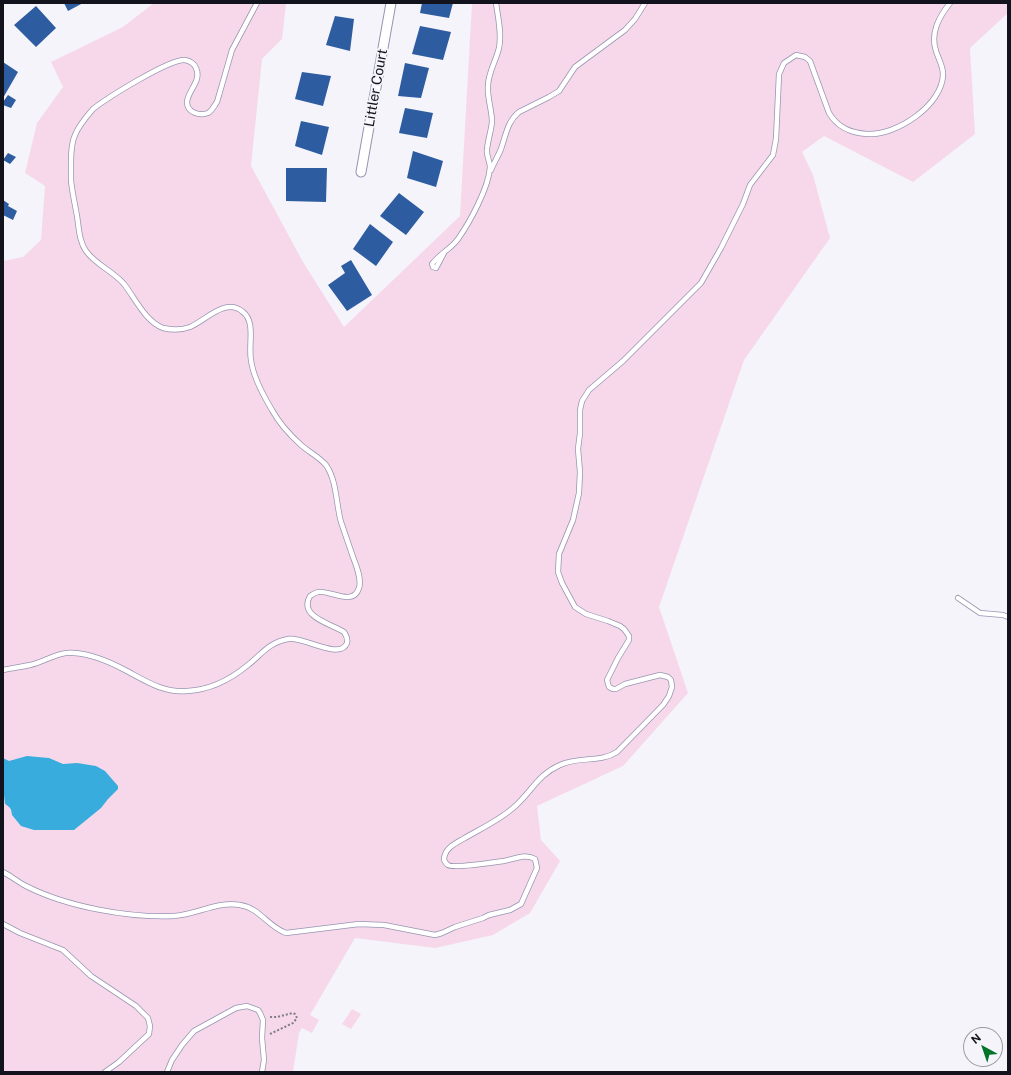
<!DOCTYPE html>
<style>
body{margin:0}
#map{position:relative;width:1011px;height:1075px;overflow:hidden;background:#f4f4fa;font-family:"Public Sans",sans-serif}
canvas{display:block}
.frame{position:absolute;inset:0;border:4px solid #13131d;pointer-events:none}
.north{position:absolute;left:963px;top:1027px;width:40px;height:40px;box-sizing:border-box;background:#f4f4fa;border:1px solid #9a9aa2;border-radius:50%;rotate:320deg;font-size:11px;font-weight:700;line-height:16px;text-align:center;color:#13131d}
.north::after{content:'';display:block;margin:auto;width:14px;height:18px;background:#007529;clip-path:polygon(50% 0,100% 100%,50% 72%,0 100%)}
</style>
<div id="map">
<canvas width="1011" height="1075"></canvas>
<div class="frame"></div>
<div class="north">N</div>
</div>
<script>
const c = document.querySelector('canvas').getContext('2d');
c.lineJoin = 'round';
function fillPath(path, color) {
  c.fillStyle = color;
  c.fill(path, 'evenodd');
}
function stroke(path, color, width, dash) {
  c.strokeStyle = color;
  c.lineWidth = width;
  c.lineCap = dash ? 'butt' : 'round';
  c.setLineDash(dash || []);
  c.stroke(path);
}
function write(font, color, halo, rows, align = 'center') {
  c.font = font + ' "Public Sans",sans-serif';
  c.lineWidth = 4;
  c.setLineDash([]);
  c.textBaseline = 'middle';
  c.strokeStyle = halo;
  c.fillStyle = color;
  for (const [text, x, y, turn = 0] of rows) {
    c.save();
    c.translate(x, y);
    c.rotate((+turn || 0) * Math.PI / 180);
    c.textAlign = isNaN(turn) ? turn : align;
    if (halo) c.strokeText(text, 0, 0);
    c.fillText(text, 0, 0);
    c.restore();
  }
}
fillPath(new Path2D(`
 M154,3H286L282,39L262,59L251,166L303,262L344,327L460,216L472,3H1008V13L970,48L975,134L913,182L824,136L802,152L813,175L830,238L744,360L659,607L688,693L623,766L537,806L541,840L560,861L530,913L493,935L435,948L355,938L310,1015L319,1020L312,1033L302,1028L299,1033L293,1072H3V261L23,257L41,240L45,186L25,173L37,123L63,87L51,62L123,27Z
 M352,1009L361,1014L351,1029L342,1024Z`), '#f7d8eb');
fillPath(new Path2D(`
 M27,756L49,758L63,764L77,763L96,766L105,771L118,786V789L108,799L101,808L74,830H34L21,826L12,815C11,808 11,808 5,804L3,786V758L9,761Z`), '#37acdd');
fillPath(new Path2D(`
 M64,3H83L68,11Z
 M422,3H453L449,18L420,13Z
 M36,6L56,28L36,47L14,25Z
 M335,16L354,19L350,51L326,45Z
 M420,26L451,32L443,60L412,54Z
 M3,62L18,72L3,98Z
 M405,63L429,68L421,98L398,96Z
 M302,72L331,76L323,106L295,99Z
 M8,95L16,100L11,108L3,105V102Z
 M405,108L433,113L427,138L399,133Z
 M301,121L329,127L322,155L295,146Z
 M413,151L443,161L436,187L407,178Z
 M8,153L16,157L10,164L3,160Z
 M286,168H327L326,202L286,201Z
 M399,193L424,212L406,235L380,216Z
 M3,200L9,204L8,206L17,211L13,220L3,215Z
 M370,224L393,242L376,266L353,249Z
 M351,260L372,295L347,311L328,285L345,273L341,266Z`), '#2d5ca1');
const service = new Path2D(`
 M491,170C494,163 498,156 501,149C506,135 507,122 519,112L549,97L559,91L575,67L625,30L635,19L645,3
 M444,253L436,268L433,267L432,264C439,254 451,249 458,239C470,222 489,187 490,167C490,161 486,156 487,149C488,140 491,131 492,122C492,110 487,98 488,86C488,73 496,61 499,48C502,33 498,18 496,3
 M958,598L980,613L1003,615L1008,617
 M3,670C12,668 21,667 30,665C44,662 59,651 74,653C91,654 110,662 125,670C146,681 163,693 187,691C209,690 231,679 248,665C262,654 268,643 288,639C303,636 340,661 347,643C348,639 346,635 344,632C332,624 298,617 310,596C313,594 315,593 318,592C331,590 353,607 359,588C362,579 356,565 353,557C349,545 345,534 341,522C336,504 337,481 326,465C319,457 309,452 301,445C290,435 279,423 272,410C263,395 253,377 251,360C248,345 256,322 243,312C226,297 206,320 190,327C182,330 172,330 163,328C145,321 135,298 124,284C113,271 96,265 86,251C79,241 79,228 77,216C75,204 72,192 71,180C71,174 71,168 71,162C71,153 71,144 75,135C79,125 86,117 93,109C107,98 169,59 185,60C190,61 194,63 196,68C202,81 188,90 187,102C187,113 200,116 208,113C212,111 214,106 217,102L232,50L257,3
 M3,872C11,876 18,882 26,886C67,907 129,918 174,916C196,915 217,901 240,905C260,908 268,927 286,933L359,924L384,925L435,935L442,933L455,927L483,918L489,915L510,910L521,904L537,868L535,859C525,853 515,859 504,861C496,862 454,869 448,865C446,864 445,862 444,860C444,849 454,844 463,839C480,829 498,821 513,808C531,793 537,775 560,765C578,756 600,763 617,752L663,705L669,696L672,687L671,680L668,677L660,675L625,684L616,689H613L609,687L607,680L618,658L629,640V636L624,629L620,626L608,621L586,614L575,607L562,583L558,572L559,554L573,520L579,493L580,472L578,449L580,433V410L582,401L589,390L623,361L701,283L721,248L743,204L750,185L773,155L776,139L779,74L784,63L796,55L805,57L810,61L829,113C838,128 851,133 867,134C896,136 943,105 943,74C943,66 938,58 936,51C930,33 939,17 950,3
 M3,924L20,933L63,950L91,976L136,1006L148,1018L150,1026L149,1034L119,1062L105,1072
 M167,1072L172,1060L182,1045L194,1031L236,1008L247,1006L258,1010L260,1013L263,1020L262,1038L264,1060L262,1072`);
const minor = new Path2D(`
 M361,172L391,3`);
stroke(service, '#9695b1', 6);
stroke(minor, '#9695b1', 11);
stroke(new Path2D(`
 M270,1034L293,1023L297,1018L295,1014L293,1013L277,1017H270`), '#7d7d86', 2, [2, 2]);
stroke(service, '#fff', 4.5);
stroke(minor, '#fff', 9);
write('14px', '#13131d', '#f4f4fa', [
 ["Littler Court",376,88,-80]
]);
</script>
